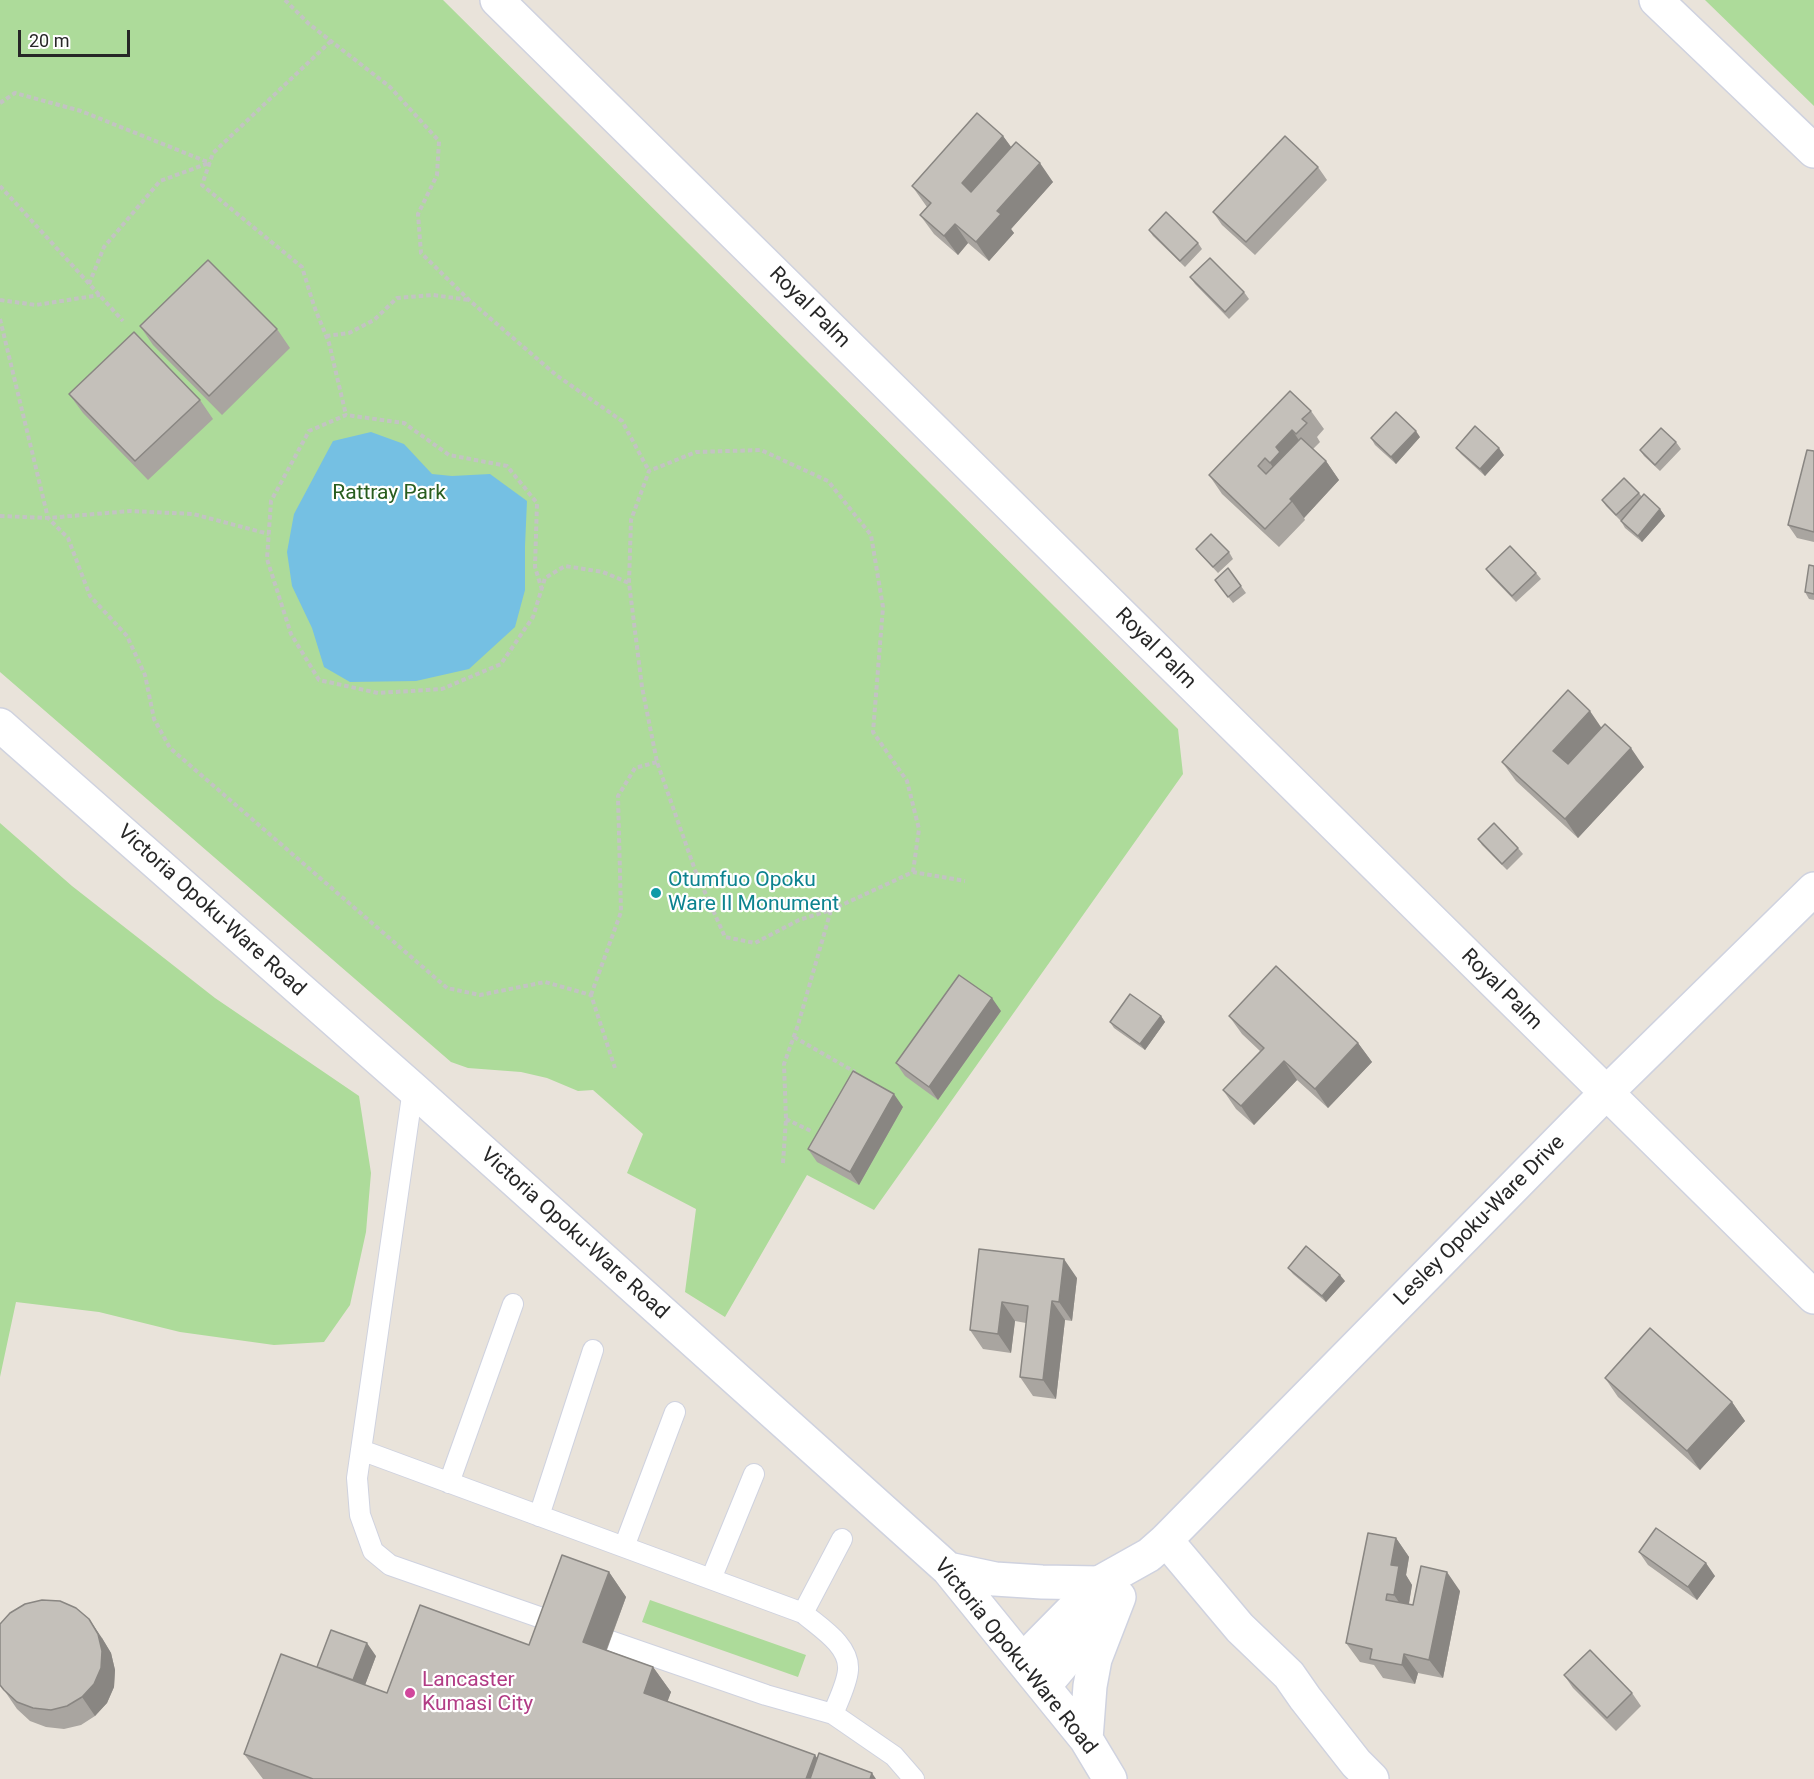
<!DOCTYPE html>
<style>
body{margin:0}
#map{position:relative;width:1814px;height:1779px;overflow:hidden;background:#e9e3da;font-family:Roboto,sans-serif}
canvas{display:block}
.scale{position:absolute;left:18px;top:30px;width:112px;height:27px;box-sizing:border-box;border:3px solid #272727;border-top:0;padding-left:8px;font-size:18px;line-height:21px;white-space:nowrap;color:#272727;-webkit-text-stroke:4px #fff;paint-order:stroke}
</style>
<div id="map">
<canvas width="1814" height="1779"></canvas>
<div class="scale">20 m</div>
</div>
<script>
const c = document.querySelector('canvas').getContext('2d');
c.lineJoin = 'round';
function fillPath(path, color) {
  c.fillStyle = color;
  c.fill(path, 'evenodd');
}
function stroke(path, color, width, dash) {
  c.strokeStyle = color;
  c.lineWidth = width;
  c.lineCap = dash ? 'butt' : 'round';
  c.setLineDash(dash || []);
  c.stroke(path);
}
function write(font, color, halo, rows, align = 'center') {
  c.font = font + ' Roboto,sans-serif';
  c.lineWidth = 4.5;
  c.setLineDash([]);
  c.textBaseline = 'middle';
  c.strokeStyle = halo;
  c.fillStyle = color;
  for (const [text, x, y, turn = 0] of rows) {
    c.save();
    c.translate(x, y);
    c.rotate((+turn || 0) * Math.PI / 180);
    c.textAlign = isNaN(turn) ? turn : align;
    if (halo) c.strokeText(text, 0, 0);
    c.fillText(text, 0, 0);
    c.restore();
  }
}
fillPath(new Path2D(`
 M0,0H443L1178,729L1183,774L874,1210L807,1175L725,1317L685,1292L696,1209L627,1173L643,1134L593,1090L578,1091L547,1078L521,1072L468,1068L451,1062L0,672Z
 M1705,0H1814V106Z
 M0,823L72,886L215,998L359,1096L371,1173L366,1232L350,1305L324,1342L274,1345L180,1332L99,1312L16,1302L0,1377Z
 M650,1600L806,1655L798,1677L642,1622Z`), '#addb9a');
fillPath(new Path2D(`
 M371,432L404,444L432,474L452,476L490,474L527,501L525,546V590L515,627L469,669L416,681L350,682L324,667L312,628L292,586L287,552L294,514L333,441Z`), '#75c0e3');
const service = new Path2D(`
 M413,1089L357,1478L360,1515L373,1551L390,1565L562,1625
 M361,1450L803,1613C819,1627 850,1645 848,1670C847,1684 838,1701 833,1714L766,1695L610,1641
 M449,1483L513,1304
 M539,1516L593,1350
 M624,1547L675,1412
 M711,1579L754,1474
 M803,1613L842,1539
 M833,1714L894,1756L914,1779`);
const minor = new Path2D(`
 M497,0L1814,1297
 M1656,0L1814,151
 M1166,1540L1240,1628L1289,1675L1305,1698L1356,1763L1372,1779
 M1023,1660L1099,1583L1149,1555L1166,1540L1606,1093L1814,889
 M1044,1686L1115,1602`);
const secondary = new Path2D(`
 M0,725L413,1089L948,1569L1086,1739L1110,1779
 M948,1569L995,1579L1042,1582L1099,1583
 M1086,1739L1090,1686L1095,1659L1119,1597`);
stroke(service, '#cfd2df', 22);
stroke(minor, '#cfd2df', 36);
stroke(secondary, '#cfd2df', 36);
stroke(new Path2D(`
 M285,0L309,24L390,87L439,141L437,175L418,214L421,253L469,300L556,375L622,421L649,471
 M331,41L213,153L202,185L302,267L314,306L329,343L346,415
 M0,103L15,93L81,111L210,163
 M0,186L123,321
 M89,284L104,247L160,181L209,163
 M0,300L36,305L100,295
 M0,319L48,518L68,538L90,596L127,636L145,675L154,719L170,748L447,988L480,995L545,982L591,995L615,1068
 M326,336L349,333L374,320L397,298L433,295L469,300
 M0,516L48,518L130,511L193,514L269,534
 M542,590L535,567L537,503L507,466L449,455L404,423L346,415L309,431L271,501L267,559L291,634L319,680L378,693L442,689L501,664L533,617L545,578L565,566L603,572L629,583
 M913,872L919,829L907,781L873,732L883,607L871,535L828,481L761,450L696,452L649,471L631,520L629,583L642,687L657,762L695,870L725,937L755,943L799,920L831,910L913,872L965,881
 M591,995L621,912L618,796L635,768L657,762
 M794,1037L855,1072
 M786,1119L811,1131
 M783,1163L786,1119L784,1064L798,1025L831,910`), '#c3c3c3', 4, [4.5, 3]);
stroke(service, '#fff', 20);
stroke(minor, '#fff', 33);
stroke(secondary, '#fff', 33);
fillPath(new Path2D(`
 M1003,136L1011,147L1053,182L1011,229L1014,233L989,261L968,243L958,255L934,234L920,215L927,207L912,186Z
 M1318,167L1327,180L1255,255L1222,225L1213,212Z
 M1149,230L1198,243L1202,249L1185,267L1153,236Z
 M1190,277L1244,292L1249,299L1229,319L1195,284Z
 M140,326L277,329L290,348L222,415L153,345Z
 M69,394L200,400L213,419L148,480L83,413Z
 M1311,411L1324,429L1317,437L1320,442L1313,449L1326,461L1339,480L1304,518L1305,520L1279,547L1222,494L1209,475Z
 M1420,437L1396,464L1375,445L1371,438Z
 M1676,442L1681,449L1660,471L1644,456L1640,450Z
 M1456,448L1504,455L1485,476L1461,454Z
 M1814,451V542L1797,538L1788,525Z
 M1639,493L1642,497L1660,509L1665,516L1642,542L1625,528L1621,521L1606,506L1602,500Z
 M1196,549L1229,552L1233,559L1218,573L1201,555Z
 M1814,566V600L1809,599L1805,592Z
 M1228,568L1246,593L1233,603L1215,580Z
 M1486,569L1536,573L1541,579L1516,602L1491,576Z
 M1601,727L1644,767L1578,838L1516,781L1502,762Z
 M1478,839L1518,848L1523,854L1507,870L1482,845Z
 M1001,1011L938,1100L905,1076L896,1063Z
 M1161,1016L1165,1022L1145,1050L1114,1028L1110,1022Z
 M1229,1016L1358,1043L1372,1062L1328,1108L1297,1080L1254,1125L1236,1109L1223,1090L1260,1051L1242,1034Z
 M903,1107L859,1185L817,1162L808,1149Z
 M979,1249L1077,1278L1072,1321L1065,1320L1056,1399L1033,1396L1020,1377L1026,1323L1015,1321L1011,1353L983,1349L970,1330Z
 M1288,1268L1345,1281L1326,1302L1293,1274Z
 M1605,1378L1732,1402L1745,1421L1700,1470L1618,1397Z
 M1396,1538L1409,1557L1406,1575L1412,1585L1409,1604L1413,1605L1460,1591L1443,1678L1418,1673L1415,1684L1383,1678L1374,1665L1360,1662L1346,1643Z
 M1639,1552L1715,1576L1697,1600L1648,1565Z
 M609,1572L626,1597L607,1650L653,1667L671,1692L667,1701L815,1755L817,1758L876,1779H263L244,1754L317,1667L376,1656L365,1685L387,1693L529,1645Z
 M102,1638L111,1653L115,1670L114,1687L107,1703L95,1716L81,1725L64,1729L46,1727L30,1721L17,1709L4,1690Z
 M1564,1675L1632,1693L1641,1706L1616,1731L1573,1688Z`), '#a9a5a0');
fillPath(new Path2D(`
 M1003,136L1017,155L975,202L962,183Z
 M1040,163L1053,182L1011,229L1014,233L989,261L976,242L997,211Z
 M955,224L968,243L958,255L944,236Z
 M1292,430L1305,449L1283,482L1270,463L1276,447Z
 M1416,431L1420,437L1396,464L1391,457Z
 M1499,448L1504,455L1485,476L1480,469Z
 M1326,461L1339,480L1304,518L1290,499Z
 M1660,509L1665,516L1642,542L1638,536Z
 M1590,711L1603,730L1567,770L1553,751Z
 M1631,748L1644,767L1578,838L1565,819Z
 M992,998L1001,1011L938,1100L929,1087Z
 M1161,1016L1165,1022L1145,1050L1140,1044Z
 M1358,1043L1372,1062L1328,1108L1315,1089Z
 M1284,1061L1297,1080L1254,1125L1241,1106Z
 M894,1094L903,1107L859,1185L850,1172Z
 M1064,1259L1077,1278L1072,1321L1059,1302Z
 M1340,1275L1345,1281L1326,1302L1322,1296Z
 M1052,1301L1065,1320L1056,1399L1043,1380Z
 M1002,1302L1015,1321L1011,1353L998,1334Z
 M1732,1402L1745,1421L1700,1470L1687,1451Z
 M1396,1538L1409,1557L1406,1575L1412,1585L1407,1614L1394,1595L1391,1565Z
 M1706,1563L1715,1576L1697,1600L1688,1587Z
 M609,1572L626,1597L600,1667L583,1642Z
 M1447,1572L1460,1591L1443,1678L1429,1660Z
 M89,1619L102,1638L111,1653L115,1670L114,1687L107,1703L95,1716L82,1697Z
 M367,1643L376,1656L359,1701L350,1688Z
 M1404,1654L1418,1673L1415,1684L1402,1665Z
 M653,1667L671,1692L662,1717L644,1693Z
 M815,1755L831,1779H806Z
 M872,1773L876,1779H870Z`), '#898682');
const building = new Path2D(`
 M977,113L1003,136L962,183L971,192L1016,142L1040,163L997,211L1001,214L976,242L955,224L944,236L920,215L931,203L912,186Z
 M1285,136L1318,167L1246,242L1213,212Z
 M1166,212L1198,243L1180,261L1149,230Z
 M1210,258L1244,292L1225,312L1190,277Z
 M208,260L277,329L209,396L140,326Z
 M134,332L200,400L135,461L69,394Z
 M1290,391L1311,411L1302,419L1307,423L1296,434L1292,430L1276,447L1280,452L1270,463L1265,458L1258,466L1266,474L1301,438L1326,461L1290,499L1292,501L1265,529L1209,475Z
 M1396,412L1416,431L1391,457L1371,438Z
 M1475,426L1499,448L1480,469L1456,448Z
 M1661,428L1676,442L1655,465L1640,450Z
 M1807,450L1814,451V532L1788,525Z
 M1624,478L1639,493L1616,515L1602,500Z
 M1644,494L1660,509L1638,536L1621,521Z
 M1211,534L1229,552L1213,567L1196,549Z
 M1510,546L1536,573L1512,596L1486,569Z
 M1809,565L1814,566V594L1805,592Z
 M1228,568L1241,586L1228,597L1215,580Z
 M1568,690L1590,711L1553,751L1568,764L1605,724L1631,748L1565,819L1502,762Z
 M1494,823L1518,848L1502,864L1478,839Z
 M1276,966L1358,1043L1315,1089L1284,1061L1241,1106L1223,1090L1264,1048L1229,1016Z
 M959,975L992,998L929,1087L896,1063Z
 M1130,994L1161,1016L1140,1044L1110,1022Z
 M853,1071L894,1094L850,1172L808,1149Z
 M1306,1246L1340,1275L1322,1296L1288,1268Z
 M979,1249L1064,1259L1059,1302L1052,1301L1043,1380L1020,1377L1028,1306L1002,1302L998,1334L970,1330Z
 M1650,1328L1732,1402L1687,1451L1605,1378Z
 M1656,1528L1706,1563L1688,1587L1639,1552Z
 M1368,1533L1396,1538L1391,1565L1399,1566L1394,1595L1387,1594L1386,1600L1413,1605L1421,1566L1447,1572L1429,1660L1404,1654L1402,1665L1370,1659L1372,1649L1346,1643Z
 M562,1555L609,1572L583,1642L653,1667L644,1693L815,1755L806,1779H313L244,1754L281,1654L387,1693L420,1605L529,1645Z
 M42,1600L60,1601L76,1608L89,1619L98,1634L102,1651L101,1668L94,1684L82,1697L67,1706L51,1710L33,1708L17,1702L4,1690L0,1685V1624L10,1613L25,1604Z
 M331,1630L367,1643L353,1680L317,1667Z
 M1590,1650L1632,1693L1607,1718L1564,1675Z
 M819,1753L872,1773L870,1779H810Z`);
fillPath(building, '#c4c0ba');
stroke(building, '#898682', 1.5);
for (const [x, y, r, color] of [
 [656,893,6,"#0f9aa8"],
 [410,1693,6,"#d1479c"]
]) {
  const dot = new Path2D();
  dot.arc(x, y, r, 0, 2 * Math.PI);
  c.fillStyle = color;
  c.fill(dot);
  stroke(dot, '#fff', 2);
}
write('21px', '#272727', '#fff', [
 ["Royal Palm",809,308,45],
 ["Royal Palm",1155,649,45],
 ["Victoria Opoku-Ware Road",211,911,42],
 ["Royal Palm",1501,990,45],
 ["Lesley Opoku-Ware Drive",1480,1221,-45],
 ["Victoria Opoku-Ware Road",574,1234,42],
 ["Victoria Opoku-Ware Road",1015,1657,51]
]);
write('21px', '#295d1f', '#fff', [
 ["Rattray Park",389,494]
]);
write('21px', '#0d838f', '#fff', [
 ["Otumfuo Opoku",668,881],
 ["Ware II Monument",668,905]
], 'left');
write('21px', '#b23c85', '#fff', [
 ["Lancaster",422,1681],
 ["Kumasi City",422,1705]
], 'left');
</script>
